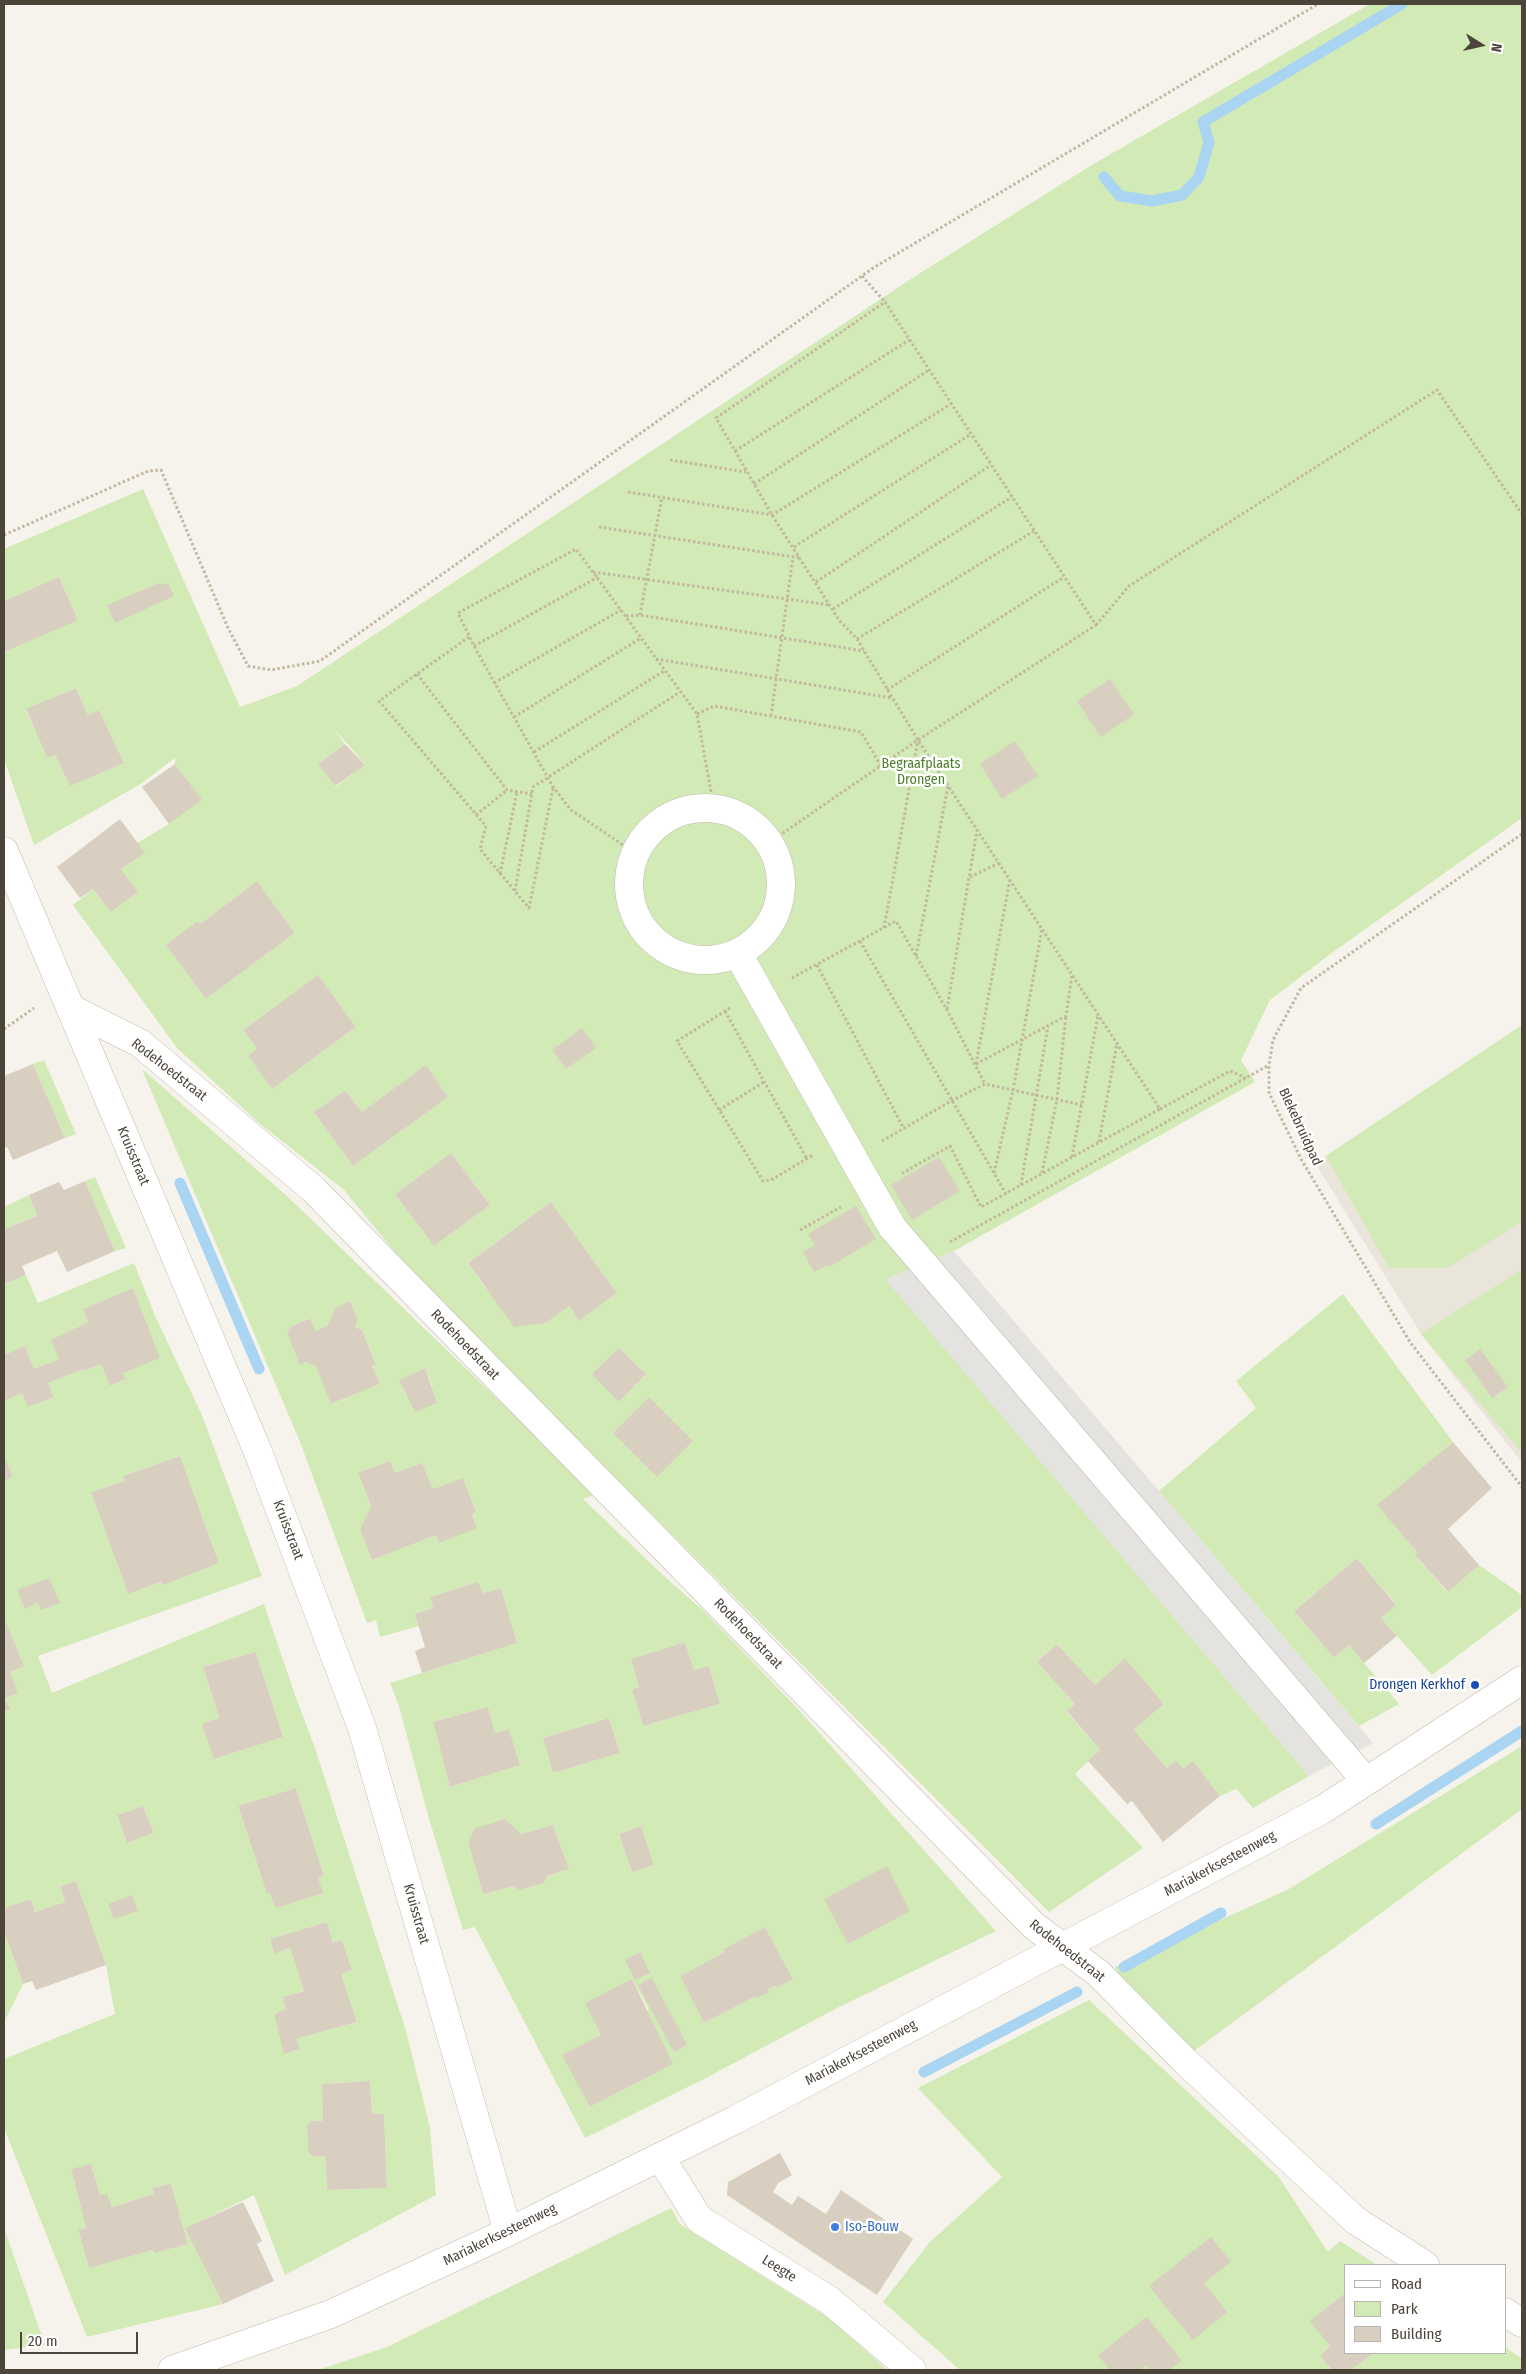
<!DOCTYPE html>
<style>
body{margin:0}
#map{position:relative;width:1526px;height:2374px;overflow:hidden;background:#f6f3ec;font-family:"Fira Sans Condensed",sans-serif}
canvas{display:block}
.frame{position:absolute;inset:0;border:5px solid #4b4439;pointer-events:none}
.legend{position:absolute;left:1344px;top:2264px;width:162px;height:90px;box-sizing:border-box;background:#fff;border:1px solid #b7b4b0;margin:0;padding:6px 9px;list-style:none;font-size:15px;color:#4b4439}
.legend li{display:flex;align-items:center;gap:10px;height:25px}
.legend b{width:25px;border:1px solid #b7b4b0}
.north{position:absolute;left:1456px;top:20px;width:50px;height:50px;-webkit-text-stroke:4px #fff;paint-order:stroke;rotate:100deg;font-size:14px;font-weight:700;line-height:20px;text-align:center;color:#4b4439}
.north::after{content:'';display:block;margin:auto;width:18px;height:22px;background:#4b4439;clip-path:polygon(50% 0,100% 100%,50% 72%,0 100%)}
.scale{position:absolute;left:20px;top:2332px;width:118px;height:22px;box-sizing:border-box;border:2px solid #4b4439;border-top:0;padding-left:6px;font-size:15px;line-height:18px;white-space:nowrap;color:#4b4439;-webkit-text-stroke:4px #fff;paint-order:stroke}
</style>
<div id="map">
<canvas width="1526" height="2374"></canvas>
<div class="frame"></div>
<ul class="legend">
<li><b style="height:6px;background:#fff"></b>Road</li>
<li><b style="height:14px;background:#d2eab5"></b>Park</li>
<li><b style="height:14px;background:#d8cfc1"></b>Building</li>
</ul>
<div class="north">N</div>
<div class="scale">20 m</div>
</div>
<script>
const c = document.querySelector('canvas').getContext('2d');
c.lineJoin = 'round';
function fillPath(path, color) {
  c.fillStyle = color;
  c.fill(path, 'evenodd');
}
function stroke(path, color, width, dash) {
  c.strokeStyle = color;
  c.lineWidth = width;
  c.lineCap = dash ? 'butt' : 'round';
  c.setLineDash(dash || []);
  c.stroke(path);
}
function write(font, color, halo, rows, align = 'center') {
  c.font = font + ' "Fira Sans Condensed",sans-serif';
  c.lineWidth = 5;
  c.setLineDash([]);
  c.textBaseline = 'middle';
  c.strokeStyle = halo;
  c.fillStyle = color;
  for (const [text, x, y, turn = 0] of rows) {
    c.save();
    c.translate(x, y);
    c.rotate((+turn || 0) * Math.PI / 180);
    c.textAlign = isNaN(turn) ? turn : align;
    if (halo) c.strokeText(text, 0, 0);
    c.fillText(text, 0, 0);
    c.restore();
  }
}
fillPath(new Path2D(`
 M1522,1025V1463L1421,1334L1315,1163Z`), '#eae5da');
fillPath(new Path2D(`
 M1370,4H1522V818L1333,952L1270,1000L1241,1060L1255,1082L954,1251L886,1279L1309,1776L1253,1808L1236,1789L1220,1796L1193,1761L1183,1769L1176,1760L1167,1768L1134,1730L1164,1704L1125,1658L1095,1685L1057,1644L1037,1662L1075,1704L1067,1712L1100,1750L1075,1774L1143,1848L1049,1912L419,1281L344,1190L259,1123L177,1048L73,905L93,889L111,912L138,892L121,869L144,853L137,843L169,824L201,800L175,764V758L139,785L34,845L4,759V652L78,619L59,577L4,601V549L143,489L240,707L297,686L917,275L1090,166ZM76,688L88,715L99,710L124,763L70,786L55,755L47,758L26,710ZM333,728L365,764L336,787L318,764L345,744ZM257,881L295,933L206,999L166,945L197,921L200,924ZM318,975L356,1027L272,1089L248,1056L257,1049L243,1030ZM426,1066L448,1097L353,1166L314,1112L345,1090L362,1112ZM451,1153L490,1205L434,1246L395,1194ZM551,1202L617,1293L579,1321L560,1294L516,1268L486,1289L468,1263ZM619,1348L646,1374L619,1402Z
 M1522,1025V1221L1448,1268H1389L1326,1156Z
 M44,1060L76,1134L65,1138L33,1064Z
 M142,1069L288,1197L596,1494L583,1499L666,1578L703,1610L799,1710L996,1931L835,2009L706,2078L585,2138L475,1927L463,1930L429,1819L399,1706L390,1683L517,1643L501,1588L483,1593L478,1582L430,1597L433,1608L415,1614L419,1626L380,1637L376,1620L367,1623L300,1442ZM350,1301L358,1320L355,1327L362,1330L376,1363L372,1366L380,1384L332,1404L316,1366L306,1362L300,1364L287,1333L290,1327L309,1318L315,1331L327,1326L335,1308ZM425,1368L432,1386L406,1396L400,1380ZM389,1461L395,1473L422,1463L433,1489L463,1479L476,1512L472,1514L477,1527L439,1543L436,1535L372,1560L360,1529L371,1506L358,1474ZM685,1642L694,1670L709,1666L720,1704L643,1726L632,1690L639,1687L631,1659ZM488,1707L495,1733L509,1729L520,1765L450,1787L433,1722ZM609,1718L620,1753L553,1773L543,1738ZM553,1825L569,1869L547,1876L544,1883L519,1890L514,1886L483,1894L468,1842L474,1829L521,1834ZM641,1826L654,1865L632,1872L619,1834ZM765,1927L793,1979L777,1988L775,1986L767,1990L769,1992L756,1996L704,2023L680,1976L725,1952L723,1949ZM632,1979L649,2010L646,2011L673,2064L590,2107L563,2055L601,2035L586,2003Z
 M95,1177L126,1248L115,1251L85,1181Z
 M29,1195L37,1216L4,1229V1207Z
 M134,1263L156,1318L201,1413L262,1576L38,1656L52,1693L264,1604L296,1698L315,1748L406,2031L430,2128L436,2195L285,2275L254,2195L186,2228L223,2304L87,2337L4,2128V2059L115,2014L106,1965L76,1881L60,1887L65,1902L35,1912L31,1899L4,1908V1712L11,1709L5,1698L18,1693L10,1672L24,1666L4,1617V1481L13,1476L4,1456V1401L22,1393L28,1407L54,1397L48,1383L83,1369L84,1371L101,1364L111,1386L126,1379L123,1373L146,1324L133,1288L83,1309L88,1322L77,1327L59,1359L34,1369L25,1346L4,1355V1284L26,1275L38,1303ZM180,1456L219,1563L163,1584L161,1582L128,1594L91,1492L125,1481L123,1476ZM256,1652L283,1737L214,1759L219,1718L203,1667ZM296,1788L324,1876L267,1894L238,1806ZM143,1806L154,1833L127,1843L117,1815ZM327,1922L333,1943L342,1940L352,1970L341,1974L357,2022L296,2039L300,2049L285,2054L274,2014L286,2009L283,1997L304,1991L290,1948L274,1954L270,1939ZM370,2081L372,2114H384L387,2188L327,2190L325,2156L313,2157L308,2152L307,2126L311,2121H323L322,2084ZM91,2164L100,2195L107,2194L112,2207L154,2194L152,2188L171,2184L188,2244L155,2253L153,2250L89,2268L78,2231L86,2228L71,2170Z
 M1522,1269V1453L1421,1334ZM1480,1349L1508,1387L1492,1398L1465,1360Z
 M1343,1294L1453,1442L1378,1505L1417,1552L1415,1555L1447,1592L1479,1565L1522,1595V1607L1432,1675L1381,1618L1396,1604L1357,1558L1294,1611L1334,1658L1349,1645L1399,1704L1359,1726L1159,1491L1256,1408L1236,1381Z
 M1522,1746V1809L1190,2054L1124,1986L1115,1967L1287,1890Z
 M4,1931L23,1984L4,2022Z
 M1089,2000L1278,2176L1328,2252L1340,2241L1377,2265H1345V2293L1311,2321L1330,2346L1320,2356L1332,2370H960L883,2302L930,2242L1002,2177L918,2088Z
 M671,2208L680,2224L832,2320L887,2370H318L387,2347Z
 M4,2228L45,2345L4,2350Z
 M1505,2347L1522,2359V2370H1351L1374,2353H1505Z`), '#d2eab5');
fillPath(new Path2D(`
 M954,1251L1159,1491L1373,1743L1309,1776L885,1279Z`), '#e5e3e0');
stroke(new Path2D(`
 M1104,177L1120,196L1152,201L1182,195L1199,177L1209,142L1203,122L1402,4
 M180,1183L259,1369
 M1376,1824L1522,1731
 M1124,1967L1221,1913
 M924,2072L1077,1992`), '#a9d4f2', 11);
fillPath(new Path2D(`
 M59,577L78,620L4,652V601Z
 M159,583L160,585L168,583L174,596L115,623L107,605Z
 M1110,679L1134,714L1101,737L1077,701Z
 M76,688L88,715L99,710L124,763L70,786L55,755L47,758L26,709Z
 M1015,741L1038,776L1002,799L980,764Z
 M345,744L365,765L335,786L318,764Z
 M175,764L202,800L169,824L142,787Z
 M120,819L145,853L121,869L138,892L111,912L93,889L80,898L57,867Z
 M257,881L295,933L206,999L166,945L197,921L200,924Z
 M318,975L356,1027L272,1089L248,1056L257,1049L243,1030Z
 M582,1028L596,1048L566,1069L552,1050Z
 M33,1064L65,1138L13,1160L7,1147L4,1148V1076Z
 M426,1065L448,1097L353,1166L314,1112L345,1090L362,1112Z
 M451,1153L490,1205L434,1246L395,1194Z
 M939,1157L960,1191L912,1220L891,1185Z
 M85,1181L115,1251L67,1272L57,1251L22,1266L26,1275L4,1284V1229L37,1216L29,1195L59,1182L64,1190Z
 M551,1202L617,1293L579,1321L569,1306L545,1323L514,1327L468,1263Z
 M856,1206L876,1239L829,1267L827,1265L814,1272L803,1252L815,1245L808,1234Z
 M133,1288L160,1358L123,1373L126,1379L110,1386L101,1364L84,1371L83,1369L48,1383L54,1397L28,1407L22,1393L4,1401V1355L25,1346L34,1369L59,1359L51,1340L88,1322L83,1309Z
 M350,1301L358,1320L355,1327L362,1330L376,1364L372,1366L380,1384L331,1404L316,1366L306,1362L300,1365L287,1333L290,1327L310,1318L315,1331L327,1326L335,1308Z
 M619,1348L646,1374L619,1402L592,1374Z
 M1480,1349L1508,1387L1492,1398L1465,1360Z
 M425,1368L437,1403L415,1412L399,1380Z
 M649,1397L693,1441L657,1477L613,1433Z
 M1453,1442L1492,1488L1448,1529L1479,1565L1448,1592L1415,1555L1417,1552L1377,1505Z
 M4,1456L13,1476L4,1481Z
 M180,1456L219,1563L163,1585L161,1582L128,1594L91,1492L125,1481L123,1476Z
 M390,1461L395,1473L422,1463L433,1489L463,1478L476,1512L472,1514L477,1528L439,1543L436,1535L372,1560L360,1529L371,1506L358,1473Z
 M1357,1558L1396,1605L1381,1618L1397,1636L1364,1663L1349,1645L1334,1658L1294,1611Z
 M49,1578L60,1603L41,1610L38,1603L25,1609L17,1590Z
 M478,1582L483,1593L501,1588L517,1643L422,1673L415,1651L425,1647L415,1614L433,1608L430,1597Z
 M4,1617L24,1666L10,1672L18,1693L5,1698L11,1709L4,1712Z
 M685,1642L694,1670L709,1666L720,1704L643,1726L632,1690L639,1687L631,1659Z
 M1057,1644L1095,1685L1125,1658L1164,1704L1134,1730L1167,1768L1176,1760L1183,1769L1193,1761L1220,1796L1163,1842L1132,1801L1127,1804L1088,1761L1100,1750L1067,1711L1075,1704L1037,1662Z
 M256,1652L283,1737L214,1759L202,1724L219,1718L203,1667Z
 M488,1707L495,1733L509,1729L520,1765L450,1787L433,1722Z
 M609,1718L620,1753L553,1773L543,1738Z
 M296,1788L324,1876L318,1878L323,1893L276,1908L270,1893L267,1894L238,1806Z
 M143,1806L154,1833L127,1843L117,1815Z
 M505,1819L521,1834L553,1825L569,1869L547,1876L544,1883L519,1890L514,1886L483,1894L468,1842L474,1829Z
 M641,1826L654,1865L632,1872L619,1834Z
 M887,1866L910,1911L848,1944L824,1899Z
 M76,1881L106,1965L36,1990L32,1981L23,1984L4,1931V1908L31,1899L35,1912L65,1902L60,1886Z
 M132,1895L138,1911L114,1919L108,1904Z
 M327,1922L333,1943L342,1940L352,1970L341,1974L357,2022L296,2039L300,2049L284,2054L274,2014L286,2009L283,1997L304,1991L290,1948L274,1954L270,1939Z
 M765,1927L793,1979L777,1988L775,1986L767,1990L769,1992L757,1998L756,1996L704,2023L680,1976L725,1952L723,1949Z
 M640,1952L650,1973L635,1980L625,1960Z
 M652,1978L687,2045L674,2052L638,1985Z
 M632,1979L673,2064L590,2107L562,2055L601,2035L585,2003Z
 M370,2081L372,2114H384L387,2188L327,2190L325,2156L313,2157L308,2152L307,2126L311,2121H323L322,2084Z
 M780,2153L792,2175L778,2183L773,2192L792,2205L798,2196L826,2214L841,2190L913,2239L877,2295L727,2195L728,2182Z
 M91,2164L100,2195L107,2194L112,2207L154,2194L152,2188L171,2184L188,2244L155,2253L153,2250L89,2268L78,2230L86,2228L71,2169Z
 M243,2202L262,2241L257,2244L274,2281L223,2304L185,2228Z
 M1211,2237L1231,2262L1204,2283L1227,2312L1193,2340L1149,2286Z
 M1345,2293V2353H1374L1351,2370H1332L1320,2356L1330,2346L1310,2321Z
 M1147,2317L1182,2361L1169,2370H1151L1146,2365L1140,2370H1110L1098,2355Z`), '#d8cfc1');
const minor = new Path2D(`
 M629 884a76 76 0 1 1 152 0a76 76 0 1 1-152 0Z
 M4,851L258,1452L362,1728L508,2232
 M738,954L892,1227L1366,1781
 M70,1008L140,1043L314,1190L1034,1926L1098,1973L1185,2061L1355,2220L1425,2265
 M660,2157L699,2219L829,2300L912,2370
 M1505,2312L1522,2323
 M172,2370L331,2314L508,2232L735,2120L1322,1810L1522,1680`);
stroke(minor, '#c2bbae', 29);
stroke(new Path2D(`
 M862,276L885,302
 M735,451L909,340
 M670,460L746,472
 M754,484L929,370
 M628,492L772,515L951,404
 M599,527L801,558
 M4,535L148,471L161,470L228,628L248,666L271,670L320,661L873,268L1318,4
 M794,547L971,434
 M593,572L830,605
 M816,582L991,465
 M833,609L1012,497
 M640,615L662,497
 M626,616L640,615L864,651
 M1096,625L1129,586L1437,390L1522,514
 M469,637L379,701L486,826L480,849L529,908L553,788
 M857,639L1034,531
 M474,646L598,577
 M656,659L892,698
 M417,674L507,790L532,794
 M494,683L621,610
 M887,690L1064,577
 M697,714L714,706L861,732L881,766
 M771,716L793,557
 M514,717L641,638
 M534,752L664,671
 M476,815L507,790
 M1522,834L1301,988L1273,1040L1269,1065V1093L1301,1159L1410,1342L1522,1487
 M770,842L918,740L1096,625L885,302L716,418L772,515L839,620L857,639L918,740L1160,1109L981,1207L950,1146L901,1174
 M635,853L571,810L553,787L474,646L458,613L576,549L697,714L714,808
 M500,874L517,792
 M970,877L999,863
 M515,891L533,787L680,692
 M884,928L918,740
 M860,941L1006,1194
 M916,956L948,786
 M817,965L904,1129
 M792,978L896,921L947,1010L985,1084
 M730,1008L677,1041L763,1181L771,1180L813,1155
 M947,1009L977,830
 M725,1011L807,1159
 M4,1029L34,1008
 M976,1064L1010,879
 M976,1064L1066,1016L1072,975
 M1160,1109L1230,1071L1246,1078
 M719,1110L764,1082
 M882,1141L951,1101L985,1084L1082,1105
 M1099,1142L1117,1043
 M1072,1157L1098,1015
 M994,1173L1013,1090L1042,929
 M1042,1173L1057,1099L1066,1016
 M1021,1185L1048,1026
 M800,1230L841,1207
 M950,1242L1269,1065`), '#c4b79f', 3, [2.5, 2.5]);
stroke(minor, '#fff', 28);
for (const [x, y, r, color] of [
 [1475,1685,5,"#1a4fb4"],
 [835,2227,5,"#3f7fe0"]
]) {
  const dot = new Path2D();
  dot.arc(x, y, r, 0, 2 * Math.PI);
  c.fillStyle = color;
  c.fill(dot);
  stroke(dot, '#fff', 2);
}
write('14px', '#4a7f2a', '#fff', [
 ["Begraafplaats",921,764],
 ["Drongen",921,780]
]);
write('14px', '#4b4439', '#fff', [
 ["Rodehoedstraat",169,1070,38],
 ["Blekebruidpad",1300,1127,65],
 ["Kruisstraat",133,1156,67],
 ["Rodehoedstraat",465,1345,46],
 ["Kruisstraat",288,1530,69],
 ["Rodehoedstraat",748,1634,46],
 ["Mariakerksesteenweg",1220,1864,-28],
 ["Kruisstraat",416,1914,74],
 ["Rodehoedstraat",1067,1951,38],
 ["Mariakerksesteenweg",861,2053,-28],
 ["Mariakerksesteenweg",500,2235,-26],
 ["Leegte",779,2269,32]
]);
write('14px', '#164399', '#fff', [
 ["Drongen Kerkhof",1465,1685]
], 'right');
write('14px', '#366cbe', '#fff', [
 ["Iso-Bouw",845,2227]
], 'left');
</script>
